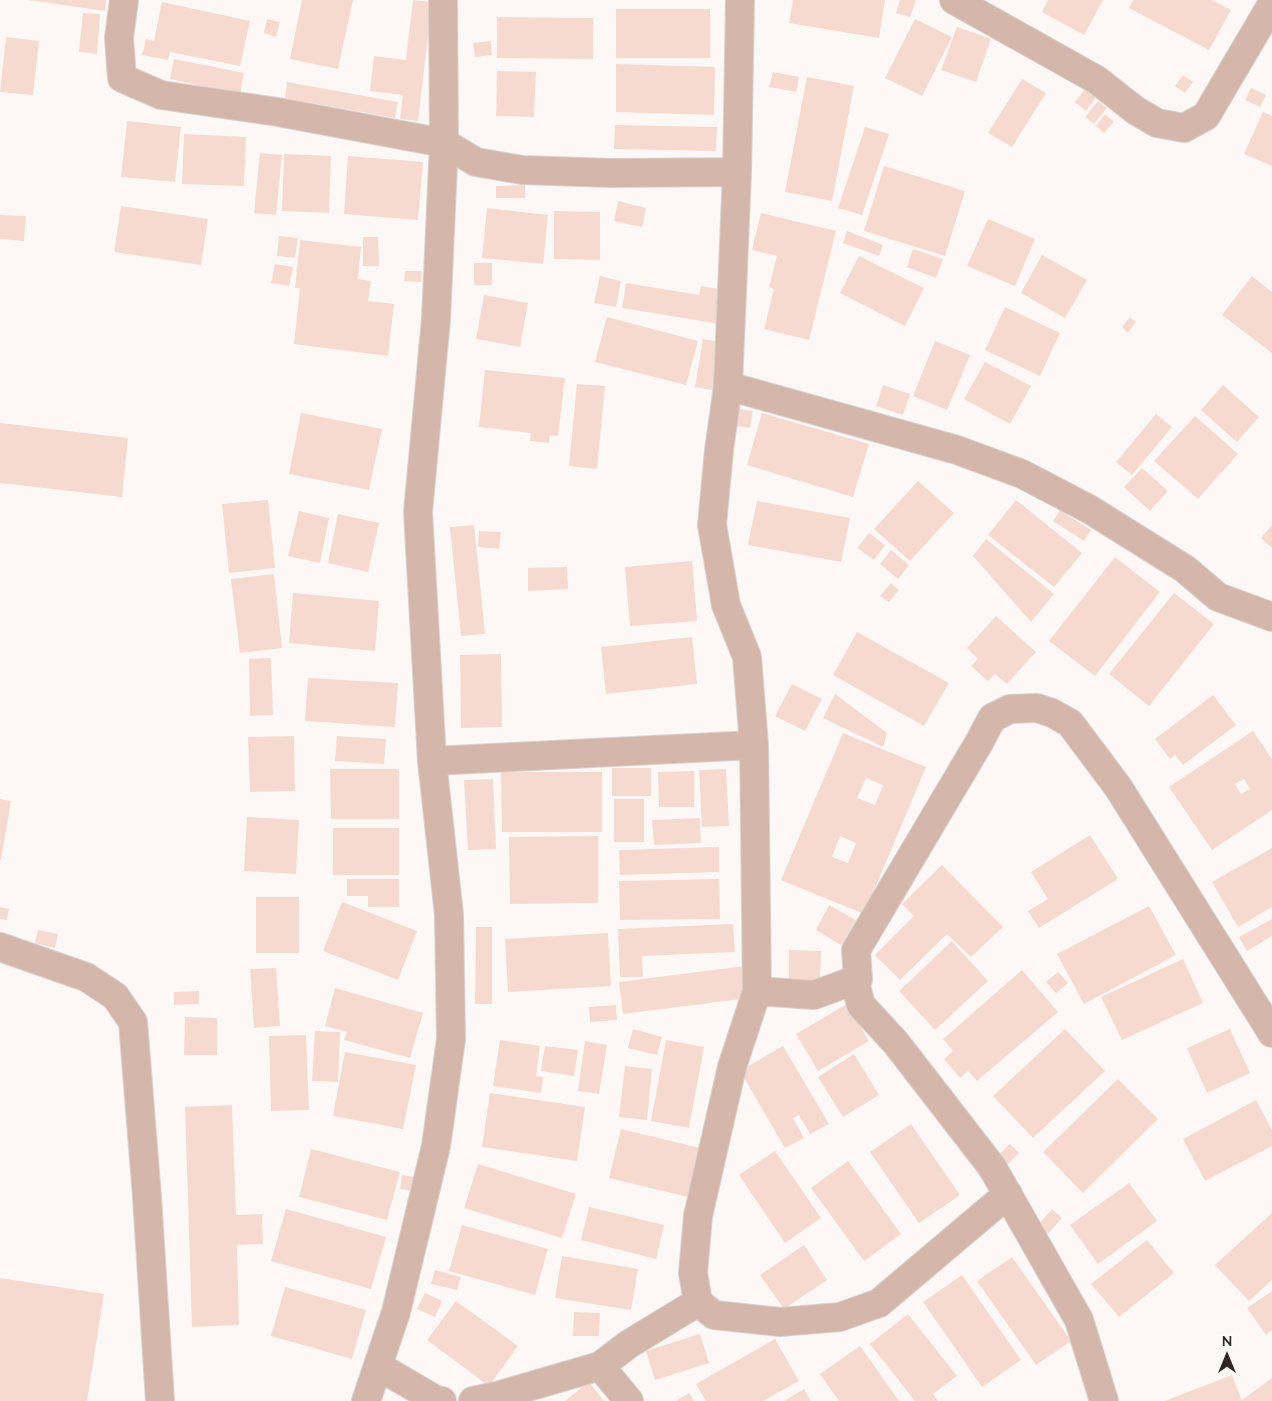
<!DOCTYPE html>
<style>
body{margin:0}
#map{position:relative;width:1272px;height:1401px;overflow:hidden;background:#fdf8f6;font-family:Mulish,sans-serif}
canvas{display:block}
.north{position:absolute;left:1202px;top:1331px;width:50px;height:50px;-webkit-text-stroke:4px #fff;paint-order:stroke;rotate:0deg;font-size:14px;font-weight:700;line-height:20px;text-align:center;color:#2f2623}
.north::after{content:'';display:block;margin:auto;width:18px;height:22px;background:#2f2623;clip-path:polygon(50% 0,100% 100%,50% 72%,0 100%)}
</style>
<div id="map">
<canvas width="1272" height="1401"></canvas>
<div class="north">N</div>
</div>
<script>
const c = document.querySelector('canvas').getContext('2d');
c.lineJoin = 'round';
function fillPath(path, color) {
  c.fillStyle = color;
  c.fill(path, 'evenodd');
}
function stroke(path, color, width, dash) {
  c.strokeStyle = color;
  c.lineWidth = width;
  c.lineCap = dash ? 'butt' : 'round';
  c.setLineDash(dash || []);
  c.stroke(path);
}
fillPath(new Path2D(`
 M28,0H106L105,11Z
 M302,0H353L338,69L290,59Z
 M413,0L432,2L418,121L400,119L403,95L370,91L374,56L406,60Z
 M793,0H885L879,38L789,23Z
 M900,0H916L910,17L896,13Z
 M1048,0H1103L1084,35L1042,12Z
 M1133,0H1212L1231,10L1209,50L1129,8Z
 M162,2L250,21L240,66L170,52L168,60L142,55L146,39L154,41Z
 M616,9H710V58H616Z
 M83,13L100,14L97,54L79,52Z
 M497,17L593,18V59L497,58Z
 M267,19L280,22L276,37L264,33Z
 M915,19L952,37L922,96L885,78Z
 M957,27L991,39L976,82L941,70Z
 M6,37L39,41L33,95L0,92Z
 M491,41L492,55L475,57L473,43Z
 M174,59L244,73L240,94L170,79Z
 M616,64L715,67L714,115L616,112Z
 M497,71L536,72L534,117L496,116Z
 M773,72L799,77L796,92L769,87Z
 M1183,75L1193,82L1185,93L1175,86Z
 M807,77L854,86L832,201L785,192Z
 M1022,79L1046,93L1012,147L988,133Z
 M287,82L398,102L395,118L285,98Z
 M1086,88L1097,96L1086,111L1075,102Z
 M1251,88L1266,95L1260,107L1245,100Z
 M1098,101L1107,108L1094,124L1085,117Z
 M1263,112L1272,116V166L1244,154Z
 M1105,114L1114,122L1104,133L1096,126Z
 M127,121L181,127L175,182L121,177Z
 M615,125L717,127L716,151L614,149Z
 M865,127L889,134L862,215L838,208Z
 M184,134L246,137L244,186L182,184Z
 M260,153L282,155L276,215L254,213Z
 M284,154L331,156L329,213L282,211Z
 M348,156L423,162L418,220L344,214Z
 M884,166L965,191L945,256L864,231Z
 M525,185V198H496V186Z
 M618,201L646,208L642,227L614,221Z
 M121,206L208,219L201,265L114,252Z
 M487,208L548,215L543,264L482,258Z
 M554,211L600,212V260L554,259Z
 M761,213L836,231L809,340L764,329L774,289L769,287L777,256L752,250Z
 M0,215L26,216L24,241L0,239Z
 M988,219L1035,239L1015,286L967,266Z
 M847,231L883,245L879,256L843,243Z
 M279,236L298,238L295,258L277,256Z
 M363,237H378L379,266H363Z
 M300,240L361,247L358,279L371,281L368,301L394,304L388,356L294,344L300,288H295Z
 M913,249L943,259L936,278L907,267Z
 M1042,255L1087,280L1065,318L1021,293Z
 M859,256L924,288L905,326L840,293Z
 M474,263H492V285H474Z
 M275,264L293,267L289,286L271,283Z
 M405,271H422L421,282L404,281Z
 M600,276L621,281L616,307L594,303Z
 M1252,276L1272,292V353L1222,315Z
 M626,283L699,295L701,286L726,290L720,324L622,308Z
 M484,295L528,303L520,347L476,339Z
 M1005,307L1060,333L1040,376L985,350Z
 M607,317L698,341L686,385L595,362Z
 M1130,317L1136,322L1128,333L1122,327Z
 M703,339L725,343L717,391L695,387Z
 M935,341L970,355L947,410L913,396Z
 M985,362L1031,386L1010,424L964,399Z
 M485,370L565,378L558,436L550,435L549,443L530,441L531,433L479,427Z
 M577,384L605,386L597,469L569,466Z
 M883,385L910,394L903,415L876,406Z
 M1223,385L1259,417L1237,442L1201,410Z
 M739,409L753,411L750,428L736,426Z
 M301,413L382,429L369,490L289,474Z
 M762,413L869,444L853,497L747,465Z
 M1156,414L1172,427L1132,475L1116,462Z
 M1195,416L1238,454L1198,499L1154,461Z
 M0,423L128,438L122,497L0,483Z
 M1142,468L1168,491L1150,511L1124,487Z
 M918,481L954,513L910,561L874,529Z
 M268,500L275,568L229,573L222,504Z
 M1016,500L1082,553L1054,587L988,535Z
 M757,501L850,518L841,562L748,545Z
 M1060,510L1091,530L1084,541L1053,521Z
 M299,511L329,518L320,563L288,556Z
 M338,514L379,523L368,572L328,563Z
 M474,525L485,634L461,636L450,527Z
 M1272,525V548L1261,538Z
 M479,531L501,532L499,549L478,547Z
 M869,533L885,545L874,560L857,548Z
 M986,539L1054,594L1031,622L973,556Z
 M891,550L909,565L898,579L880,564Z
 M1115,557L1160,592L1095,676L1049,641Z
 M692,561L697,621L630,626L625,567Z
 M567,567L568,589L528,591V568Z
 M274,574L282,648L240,653L231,579Z
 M891,583L899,590L889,602L880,596Z
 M293,593L379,601L375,651L289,643Z
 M1174,593L1214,624L1149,706L1109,674Z
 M996,616L1036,652L1007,684L995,674L988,681L971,666L978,659L967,648Z
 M857,632L949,683L924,726L833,675Z
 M692,637L697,684L606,694L601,647Z
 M501,654L502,727L461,728L460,655Z
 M271,658L273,715L250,716L249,659Z
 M308,678L398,683L395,727L305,721Z
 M792,684L822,699L805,731L775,716Z
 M835,694L887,733L883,747L823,718Z
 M1213,695L1236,725L1183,765L1175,755L1170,759L1155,739Z
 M1253,731L1272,759V810L1212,850L1169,787ZM1244,779L1250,789L1241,794L1235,784Z
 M843,733L926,767L864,914L781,880ZM866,778L883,785L875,805L857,798ZM840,836L856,843L848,863L832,857Z
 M294,736L295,791L250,792L248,737Z
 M337,736L386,739L384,764L335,761Z
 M612,768H651V796H612Z
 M330,769H399V819H331Z
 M726,769L729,826L702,827L699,770Z
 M694,771V807H659L658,772Z
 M501,772H602V832H502Z
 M493,779L496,849L468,850L464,780Z
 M0,799L11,801L1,860H0Z
 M614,799H644V842H614Z
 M247,817L299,820L296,874L244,871Z
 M700,818L701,843L654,845L652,820Z
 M333,828H399V875H333Z
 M1090,835L1118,879L1039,928L1028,911L1048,899L1031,872Z
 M598,836V903L510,904L509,837Z
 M719,847V872L620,875L619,850Z
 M1272,848V907L1238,927L1212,882Z
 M942,865L1003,927L971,957L947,934L900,980L875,955L914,916L902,904Z
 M347,879H399V907H368V896H347Z
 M719,879L720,919L620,920L619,881Z
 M256,897H299V953H256Z
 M342,902L417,931L398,980L323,951Z
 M829,905L856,920L841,945L816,930Z
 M1149,906L1176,955L1084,1004L1057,954Z
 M0,907L9,909L7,920L0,919Z
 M1272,919V936L1247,951L1239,937Z
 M733,924L735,952L642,956L643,977H620L618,929Z
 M476,927H492V1004H475Z
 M38,930L58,934L55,948L35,943Z
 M608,933L611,986L508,992L505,939Z
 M952,941L988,981L935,1030L899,991Z
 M789,950L821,951L820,984H789Z
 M1183,959L1203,1003L1122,1040L1101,997Z
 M745,966L749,998L623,1014L619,982Z
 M276,968L280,1026L254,1028L250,969Z
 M1022,970L1058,1012L977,1081L968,1071L960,1078L944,1059L953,1051L943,1039Z
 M1058,972L1068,983L1056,993L1046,982Z
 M335,988L423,1013L410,1058L344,1040L347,1032L325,1026Z
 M199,991V1004L174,1005V992Z
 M847,1004L869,1041L818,1071L796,1034Z
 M616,1005L617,1020L590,1022L589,1007Z
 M185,1017L217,1018V1055H184Z
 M633,1029L662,1037L657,1055L628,1048Z
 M1065,1029L1105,1071L1033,1138L993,1096Z
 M1230,1029L1250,1073L1207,1093L1187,1048Z
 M315,1031L340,1032L338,1082L312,1081Z
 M306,1035L309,1110L271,1111L269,1036Z
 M500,1040L540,1046L536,1076L543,1077L541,1093L493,1086Z
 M666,1040L704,1047L689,1128L651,1121Z
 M585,1041L607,1045L599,1094L578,1091Z
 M545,1046L578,1050L574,1076L541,1071Z
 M783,1046L829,1124L810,1134L799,1115L793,1118L804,1138L785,1148L740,1071Z
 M345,1052L416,1065L403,1129L333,1116Z
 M854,1054L879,1095L843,1117L818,1077Z
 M625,1066L652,1069L647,1120L619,1117Z
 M1118,1079L1158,1119L1083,1193L1043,1152Z
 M490,1093L585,1107L577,1161L482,1147Z
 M1256,1100L1272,1130V1146L1205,1181L1183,1139Z
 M232,1105L236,1215L262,1214L263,1244L237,1245L239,1325L192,1327L185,1107Z
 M911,1124L960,1195L919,1223L870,1152Z
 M621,1129L700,1148L688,1197L609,1178Z
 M1010,1144L1019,1153L1005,1167L995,1158Z
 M311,1149L400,1172L387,1220L299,1197Z
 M775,1151L821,1218L785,1243L739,1175Z
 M848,1161L901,1234L864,1261L811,1188Z
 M478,1164L576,1194L562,1238L464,1208Z
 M402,1175L414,1177L412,1191L400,1189Z
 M1129,1183L1157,1221L1098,1264L1070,1225Z
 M589,1207L664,1225L656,1259L581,1240Z
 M286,1209L386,1237L371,1289L271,1261Z
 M1052,1209L1062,1218L1048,1234L1038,1225Z
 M1272,1213V1280L1249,1301L1215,1265Z
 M462,1225L548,1249L535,1295L449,1271Z
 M1147,1240L1174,1273L1119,1317L1091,1284Z
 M804,1245L827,1280L784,1309L760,1275Z
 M562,1256L638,1269L631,1310L555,1298Z
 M1012,1257L1071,1341L1036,1365L977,1281Z
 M435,1270L461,1277L457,1290L431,1284Z
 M962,1275L1021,1360L982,1387L923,1302Z
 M0,1278L104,1294L87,1401H0Z
 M285,1287L366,1310L352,1359L271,1336Z
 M1272,1291V1330L1266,1335L1247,1308Z
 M425,1293L442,1301L435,1317L417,1309Z
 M456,1301L518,1346L489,1386L427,1340Z
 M574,1312L600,1313L599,1336H573Z
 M908,1314L957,1376L933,1394L938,1401H915L870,1344Z
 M700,1334L709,1363L655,1380L646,1351Z
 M775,1339L799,1381L763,1401H706L696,1384Z
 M860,1346L899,1401H839L820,1374Z
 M1232,1375L1242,1401H1165Z
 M1272,1378V1401H1243L1242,1400Z
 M589,1382L604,1401H565Z
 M804,1389L811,1401H784Z
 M689,1393L694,1401H676Z`), '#f6dad0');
const minor = new Path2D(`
 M124,0L119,38L122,78L161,95L278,112L444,143L476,162L522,170L611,173L737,172
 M954,0L1097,80L1135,110L1157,123L1184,128L1206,116L1272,4
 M728,386L957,450L1022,474L1089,509L1185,569L1218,597L1272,617
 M432,761L754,745
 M0,947L86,977L115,996L133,1022L147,1197L160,1401
 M757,991L814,995L858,979
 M698,1302L693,1273L698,1216L732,1067L757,991L754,745L747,657L726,605L712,525L719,450L728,386L737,172L740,0
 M378,1366L436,1400L442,1401
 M600,1366L629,1401
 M366,1401L396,1312L436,1146L451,1039L449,915L432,761L418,512L436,319L444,143L443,0
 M473,1401L497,1396L600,1366L629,1344L698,1302L714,1315L780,1322L840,1317L879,1303L1008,1194
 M1104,1401L1079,1320L992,1167L896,1043L861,1005L856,986L858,979L856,950L980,741L992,718L1010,709L1037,708L1052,713L1070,723L1118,787L1272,1033`);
stroke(minor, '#d8d2d0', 30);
stroke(minor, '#d4b6ab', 28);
</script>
